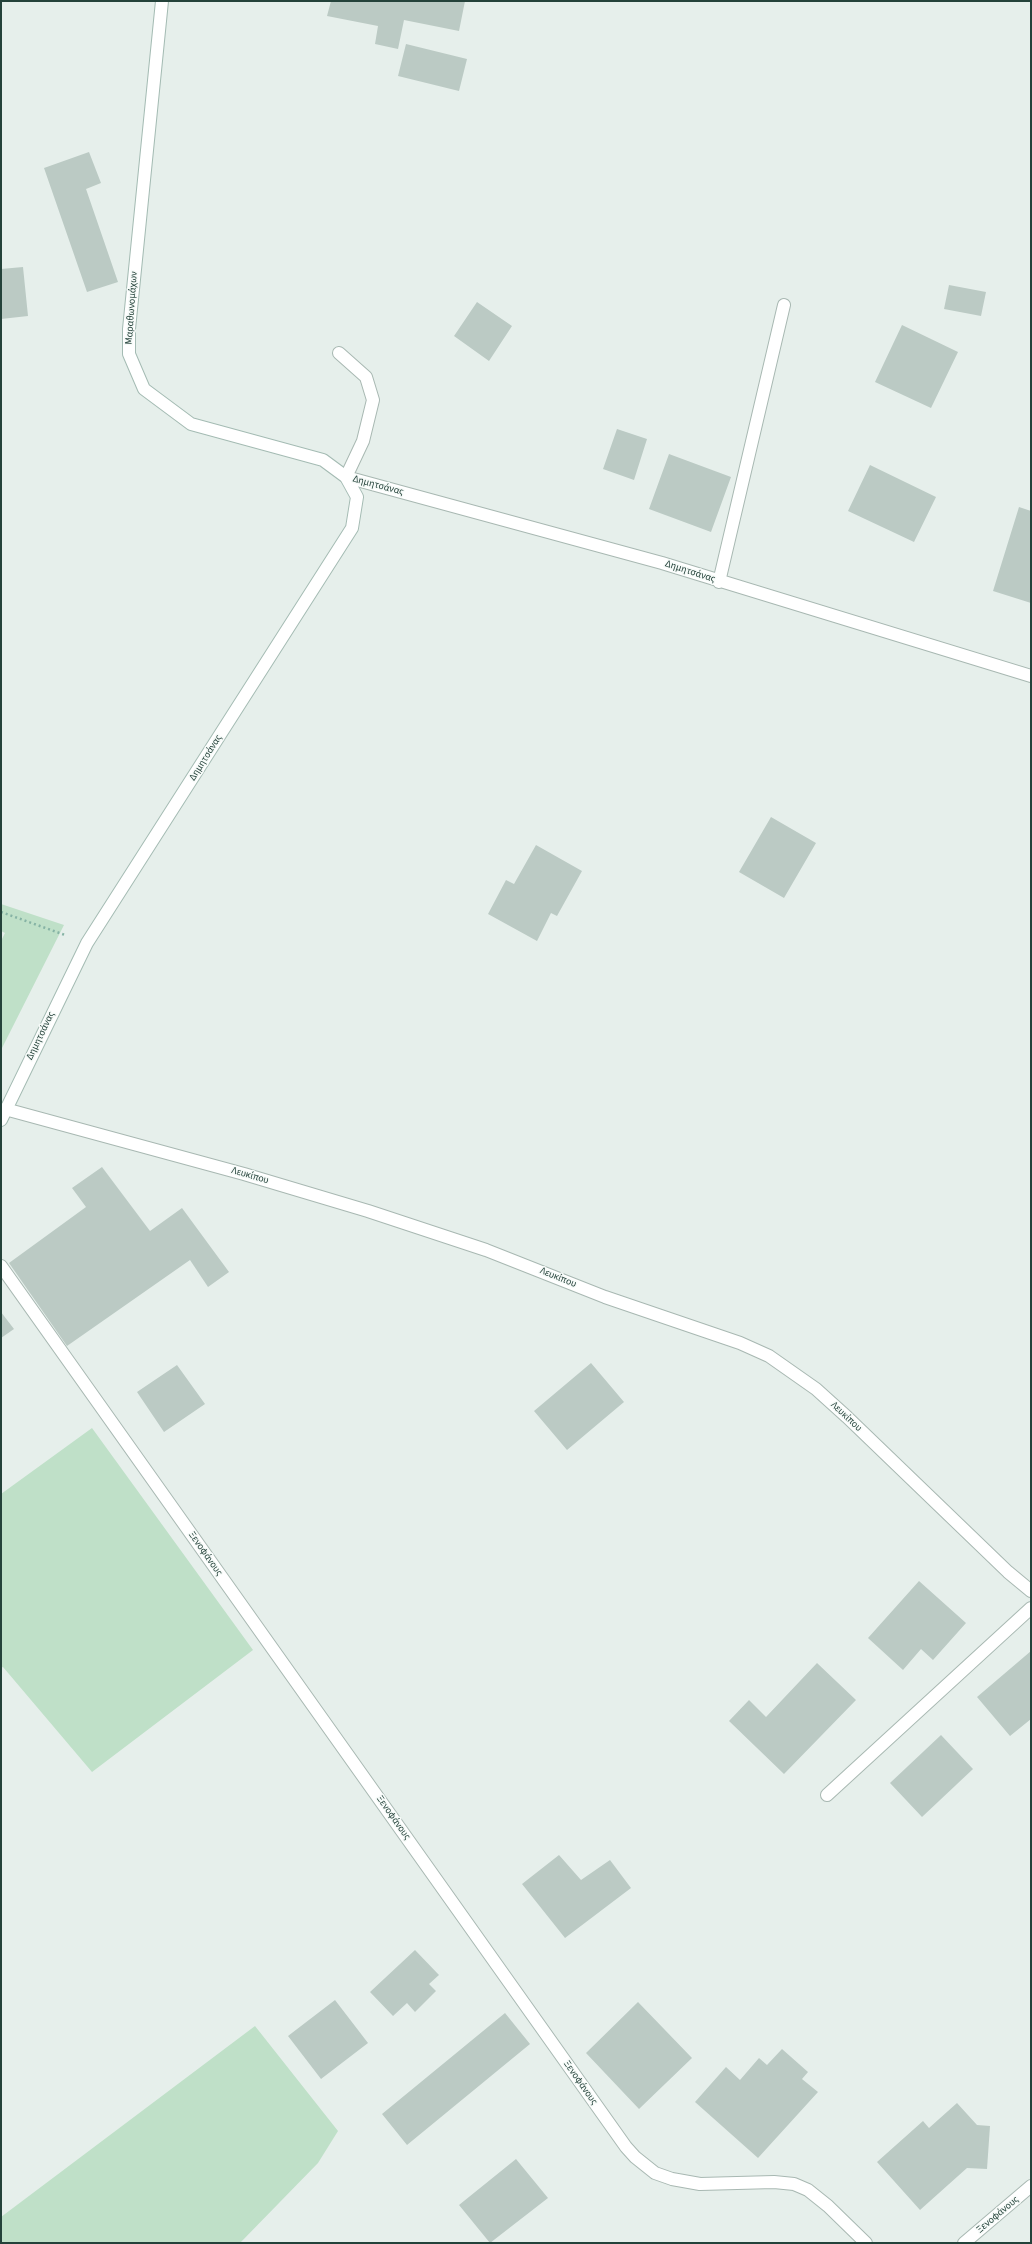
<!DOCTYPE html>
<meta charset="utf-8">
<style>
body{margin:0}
#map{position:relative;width:1032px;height:2244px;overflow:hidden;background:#e6efeb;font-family:"Source Sans 3",sans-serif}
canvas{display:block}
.frame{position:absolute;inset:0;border:2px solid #24423a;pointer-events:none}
</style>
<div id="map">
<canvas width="1032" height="2244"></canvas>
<div class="frame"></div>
</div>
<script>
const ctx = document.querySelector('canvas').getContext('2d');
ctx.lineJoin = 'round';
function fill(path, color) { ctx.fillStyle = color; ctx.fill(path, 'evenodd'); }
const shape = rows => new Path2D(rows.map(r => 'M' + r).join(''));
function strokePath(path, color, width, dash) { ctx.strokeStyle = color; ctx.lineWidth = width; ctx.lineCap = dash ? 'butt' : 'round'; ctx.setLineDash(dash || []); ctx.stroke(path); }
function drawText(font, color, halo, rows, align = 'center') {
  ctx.font = font + ' "Source Sans 3",sans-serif'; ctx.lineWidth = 3; ctx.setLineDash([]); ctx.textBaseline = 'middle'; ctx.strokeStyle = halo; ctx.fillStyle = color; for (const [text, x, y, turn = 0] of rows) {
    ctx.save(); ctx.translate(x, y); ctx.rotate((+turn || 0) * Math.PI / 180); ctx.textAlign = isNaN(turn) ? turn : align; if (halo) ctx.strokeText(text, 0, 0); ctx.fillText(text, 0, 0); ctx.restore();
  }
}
fill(shape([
 [1,904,64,925,1,1050,1,941,5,933,1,931],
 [92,1428,253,1650,92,1772,3,1667,1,1668,1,1494],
 [255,2026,338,2131,318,2163,240,2243,1,2243,1,2217]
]), '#bfe0c8');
fill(shape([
 [331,1,465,1,459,31,404,20,398,49,375,44,378,26,327,16],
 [406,44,467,59,459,91,398,76],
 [89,152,101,183,86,189,118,282,87,292,44,168],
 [23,267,28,316,1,319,1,269],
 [949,285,986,292,981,316,944,309],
 [477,302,512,326,489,361,454,336],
 [902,325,958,352,931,408,875,382],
 [617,429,647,439,634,480,603,469],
 [669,454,731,477,711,532,649,509],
 [870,465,936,497,914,542,848,511],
 [1019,507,1031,511,1031,603,993,591],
 [771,817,816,843,784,898,739,872],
 [536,845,582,871,557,916,551,913,537,941,488,914,506,880,514,884],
 [102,1167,150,1231,182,1208,229,1272,208,1287,190,1260,67,1346,9,1263,86,1207,72,1188],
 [1,1312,14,1329,1,1338],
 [591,1363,624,1402,567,1450,534,1411],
 [177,1365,205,1404,164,1432,137,1392],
 [919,1581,966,1623,933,1660,921,1649,903,1670,868,1638],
 [1031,1651,1031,1719,1010,1736,977,1697],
 [817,1663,856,1700,784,1774,729,1721,749,1700,766,1717],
 [941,1735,973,1769,922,1817,890,1783],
 [559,1855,581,1880,610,1860,631,1888,565,1938,522,1884],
 [415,1950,439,1975,429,1984,436,1991,415,2012,407,2003,393,2016,370,1992],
 [335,2000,368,2043,321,2079,288,2036],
 [638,2002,692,2058,639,2109,586,2053],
 [505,2013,530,2044,407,2145,382,2114],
 [782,2049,808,2072,802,2079,818,2092,758,2158,695,2102,726,2067,740,2080,759,2058,767,2065],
 [957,2103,977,2125,990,2126,987,2169,967,2168,920,2210,877,2162,923,2121,929,2128],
 [516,2159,548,2198,490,2243,459,2205]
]), '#bbcac4');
const lane = shape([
 [827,1795,1031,1608]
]);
const street = shape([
 [339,353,366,377,373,400,363,441,346,477,662,563,1031,676],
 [719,582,784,305],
 [5,1109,244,1174,368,1211,486,1250,605,1297,740,1343,769,1356,816,1389,847,1417,1008,1572,1031,1591],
 [1,1266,626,2147,635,2157,655,2173,672,2179,700,2184,774,2182,794,2184,808,2190,828,2206,866,2243],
 [964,2243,1031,2186]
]);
const secondary = shape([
 [1,1120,87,943,352,528,357,497,346,477,323,460,191,424,144,389,129,354,129,329,162,1]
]);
strokePath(lane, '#a8b8b2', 14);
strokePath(street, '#a8b8b2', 14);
strokePath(secondary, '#a4bbb3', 14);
strokePath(shape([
 [1,912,65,935]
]), '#86b3a5', 2.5, [2, 3]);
strokePath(lane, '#fff', 12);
strokePath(street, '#fff', 12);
strokePath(secondary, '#fff', 12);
drawText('10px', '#24423a', '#f7fbf9', [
 ["Μαραθωνομάχων",132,308,-86],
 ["Δημητσάνας",378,486,15],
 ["Δημητσάνας",690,572,18],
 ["Δημητσάνας",206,758,-58],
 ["Δημητσάνας",41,1036,-64],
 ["Λευκίπου",250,1176,16],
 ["Λευκίπου",558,1278,22],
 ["Λευκίπου",846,1417,43],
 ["Ξενοφάνους",205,1554,55],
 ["Ξενοφάνους",393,1818,55],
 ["Ξενοφάνους",580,2083,55],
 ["Ξενοφάνους",998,2215,-40]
]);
</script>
